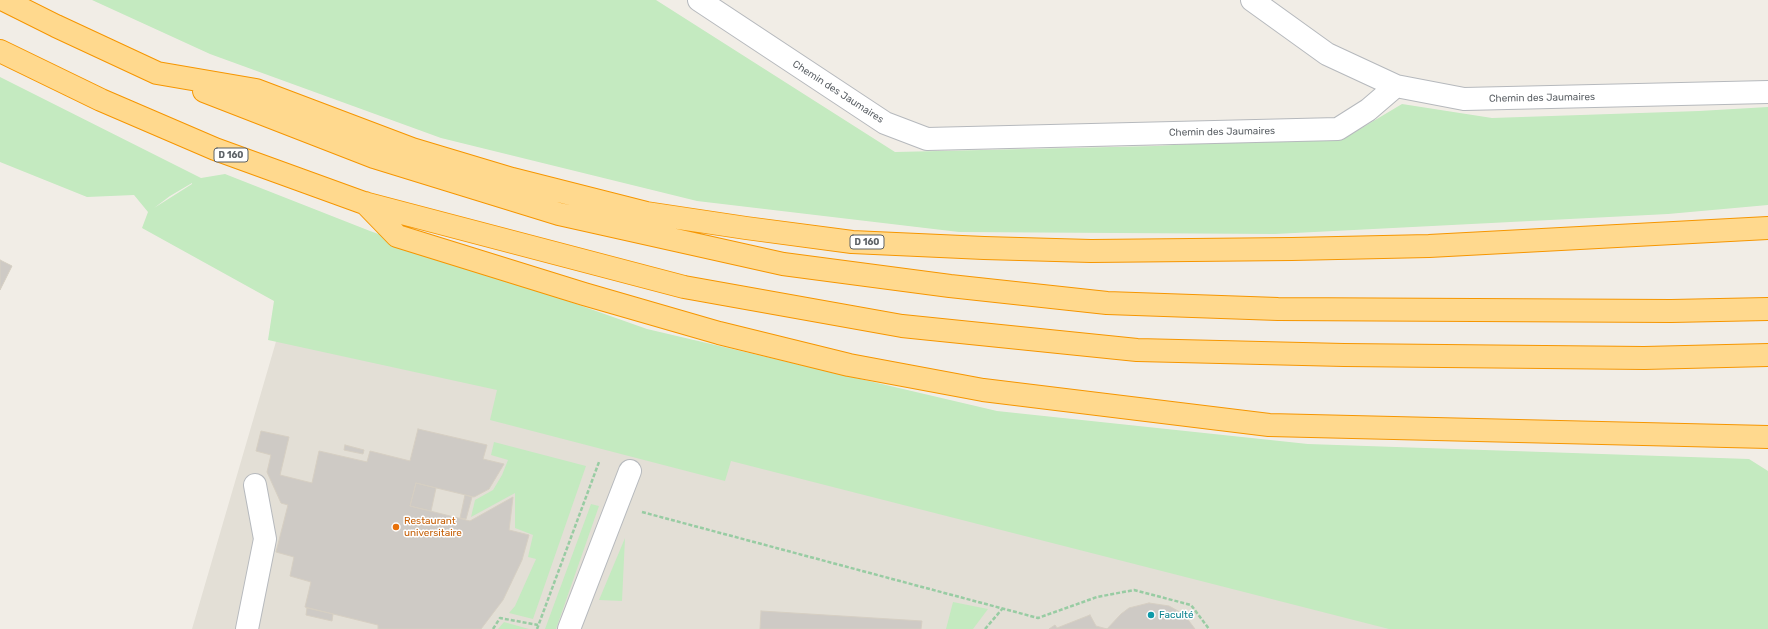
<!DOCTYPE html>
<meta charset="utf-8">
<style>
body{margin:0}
canvas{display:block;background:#f1ede6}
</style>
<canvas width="1768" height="629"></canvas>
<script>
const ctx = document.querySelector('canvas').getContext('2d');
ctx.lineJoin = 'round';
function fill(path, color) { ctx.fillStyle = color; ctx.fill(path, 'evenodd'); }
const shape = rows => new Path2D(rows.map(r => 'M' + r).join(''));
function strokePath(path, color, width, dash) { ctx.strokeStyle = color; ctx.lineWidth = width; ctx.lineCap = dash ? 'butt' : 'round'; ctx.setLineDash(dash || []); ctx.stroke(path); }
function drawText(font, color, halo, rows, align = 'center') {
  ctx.font = font + ' Rubik,sans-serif'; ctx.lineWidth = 3; ctx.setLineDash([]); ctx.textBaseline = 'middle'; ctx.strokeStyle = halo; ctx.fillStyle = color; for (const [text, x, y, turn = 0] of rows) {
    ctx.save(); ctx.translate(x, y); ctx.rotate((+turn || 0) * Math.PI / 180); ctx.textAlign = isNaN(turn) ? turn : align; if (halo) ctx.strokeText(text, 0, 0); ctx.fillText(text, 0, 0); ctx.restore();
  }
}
fill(shape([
 [294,280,1768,584,1768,629,192,629]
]), '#e3dfd6');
fill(shape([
 [92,0,656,0,895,152,1156,146,1350,135,1402,104,1492,118,1699,111,1768,107,1768,205,1668,214,1275,234,959,232,697,201,441,138,210,54],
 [0,77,201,178,225,174,370,231,647,329,997,411,1308,444,1749,459,1768,471,1768,629,1389,629,731,461,725,481,490,420,497,390,268,340,274,301,142,228,148,212,134,195,87,197,0,162],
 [192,183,192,184,154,208,170,196],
 [494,442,586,466,533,619,509,613,515,606,536,559,528,557,533,535,515,528,515,493,471,517,475,500,493,490,502,475,508,460,491,455],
 [591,504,599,506,556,629,545,629],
 [625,538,622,601,599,600],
 [953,602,988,609,973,629,946,629],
 [504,622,529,629,498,629]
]), '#c4eac0');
const building = shape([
 [0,260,12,266,0,290,0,260],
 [418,429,487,445,483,459,504,464,489,489,474,497,416,483,410,506,470,521,513,497,509,530,529,535,522,560,503,600,481,629,378,629,378,625,305,607,311,582,290,576,294,557,276,552,288,505,281,503,267,472,271,455,256,451,261,431,289,437,280,475,312,483,319,451,367,462,370,451,410,461,418,429],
 [345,445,364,450,363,454,344,450,345,445],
 [416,483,436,488,431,511,410,506,416,483],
 [465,495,472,497,466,519,460,518,465,495],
 [1149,603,1169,606,1178,611,1186,617,1195,629,1107,629,1121,614,1129,608,1149,603],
 [307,608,333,614,332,621,306,615,307,608],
 [761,611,922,621,921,629,760,629,761,611],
 [1090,615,1096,626,1107,629,1049,629,1055,625,1057,628,1090,615]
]);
fill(building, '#cecac5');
strokePath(building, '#d6cfc3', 1);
const minor = shape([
 [699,0,885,123,927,139,1338,129,1368,110,1396,86,1464,99,1768,92],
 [1252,0,1327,54,1396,86],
 [247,629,265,539,255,485],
 [569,629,630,471]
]);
const highway = shape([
 [4,0,56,26,157,73,256,90,412,149,512,179,646,213,746,228,852,242,984,248,1091,251,1292,249,1429,246,1768,228],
 [0,51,101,100,215,149,364,203,684,287,902,326,1137,350,1344,355,1644,358,1768,355],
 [204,91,374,157,559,214,783,264,950,286,1107,303,1278,309,1671,311,1768,309],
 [365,203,397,236,584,294,719,333,849,365,983,390,1269,425,1768,437]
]);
strokePath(minor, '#b6b9bd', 24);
strokePath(highway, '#f69600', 24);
strokePath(shape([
 [642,512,1038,618,1097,597,1134,590,1191,605,1209,629],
 [493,629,500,618,538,625],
 [537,629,599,462],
 [985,629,1003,608]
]), '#98cca3', 2.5, [4, 2]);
strokePath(minor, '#fff', 22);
strokePath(highway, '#ffd98e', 22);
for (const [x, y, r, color] of [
 [396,527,4,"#e8710a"],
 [1151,615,4,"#0f9aa8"]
]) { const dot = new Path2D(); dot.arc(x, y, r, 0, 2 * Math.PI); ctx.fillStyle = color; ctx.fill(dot); strokePath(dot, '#fff', 1.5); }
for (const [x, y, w] of [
 [231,155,34],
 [867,242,34]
]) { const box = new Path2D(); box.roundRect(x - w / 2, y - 7, w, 14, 3); ctx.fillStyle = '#fff'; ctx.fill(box); strokePath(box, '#5d6267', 1); }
drawText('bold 9px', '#5d6267', null, [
 ["D 160",231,155],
 ["D 160",867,242]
]);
drawText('10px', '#5d6267', '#fff', [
 ["Chemin des Jaumaires",838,92,33],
 ["Chemin des Jaumaires",1542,98,-1],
 ["Chemin des Jaumaires",1222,132,-1]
]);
drawText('10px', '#c56008', '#fff', [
 ["Restaurant",404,521],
 ["universitaire",404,533]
], 'left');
drawText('10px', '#0d838f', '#fff', [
 ["Faculté",1159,615]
], 'left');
</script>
